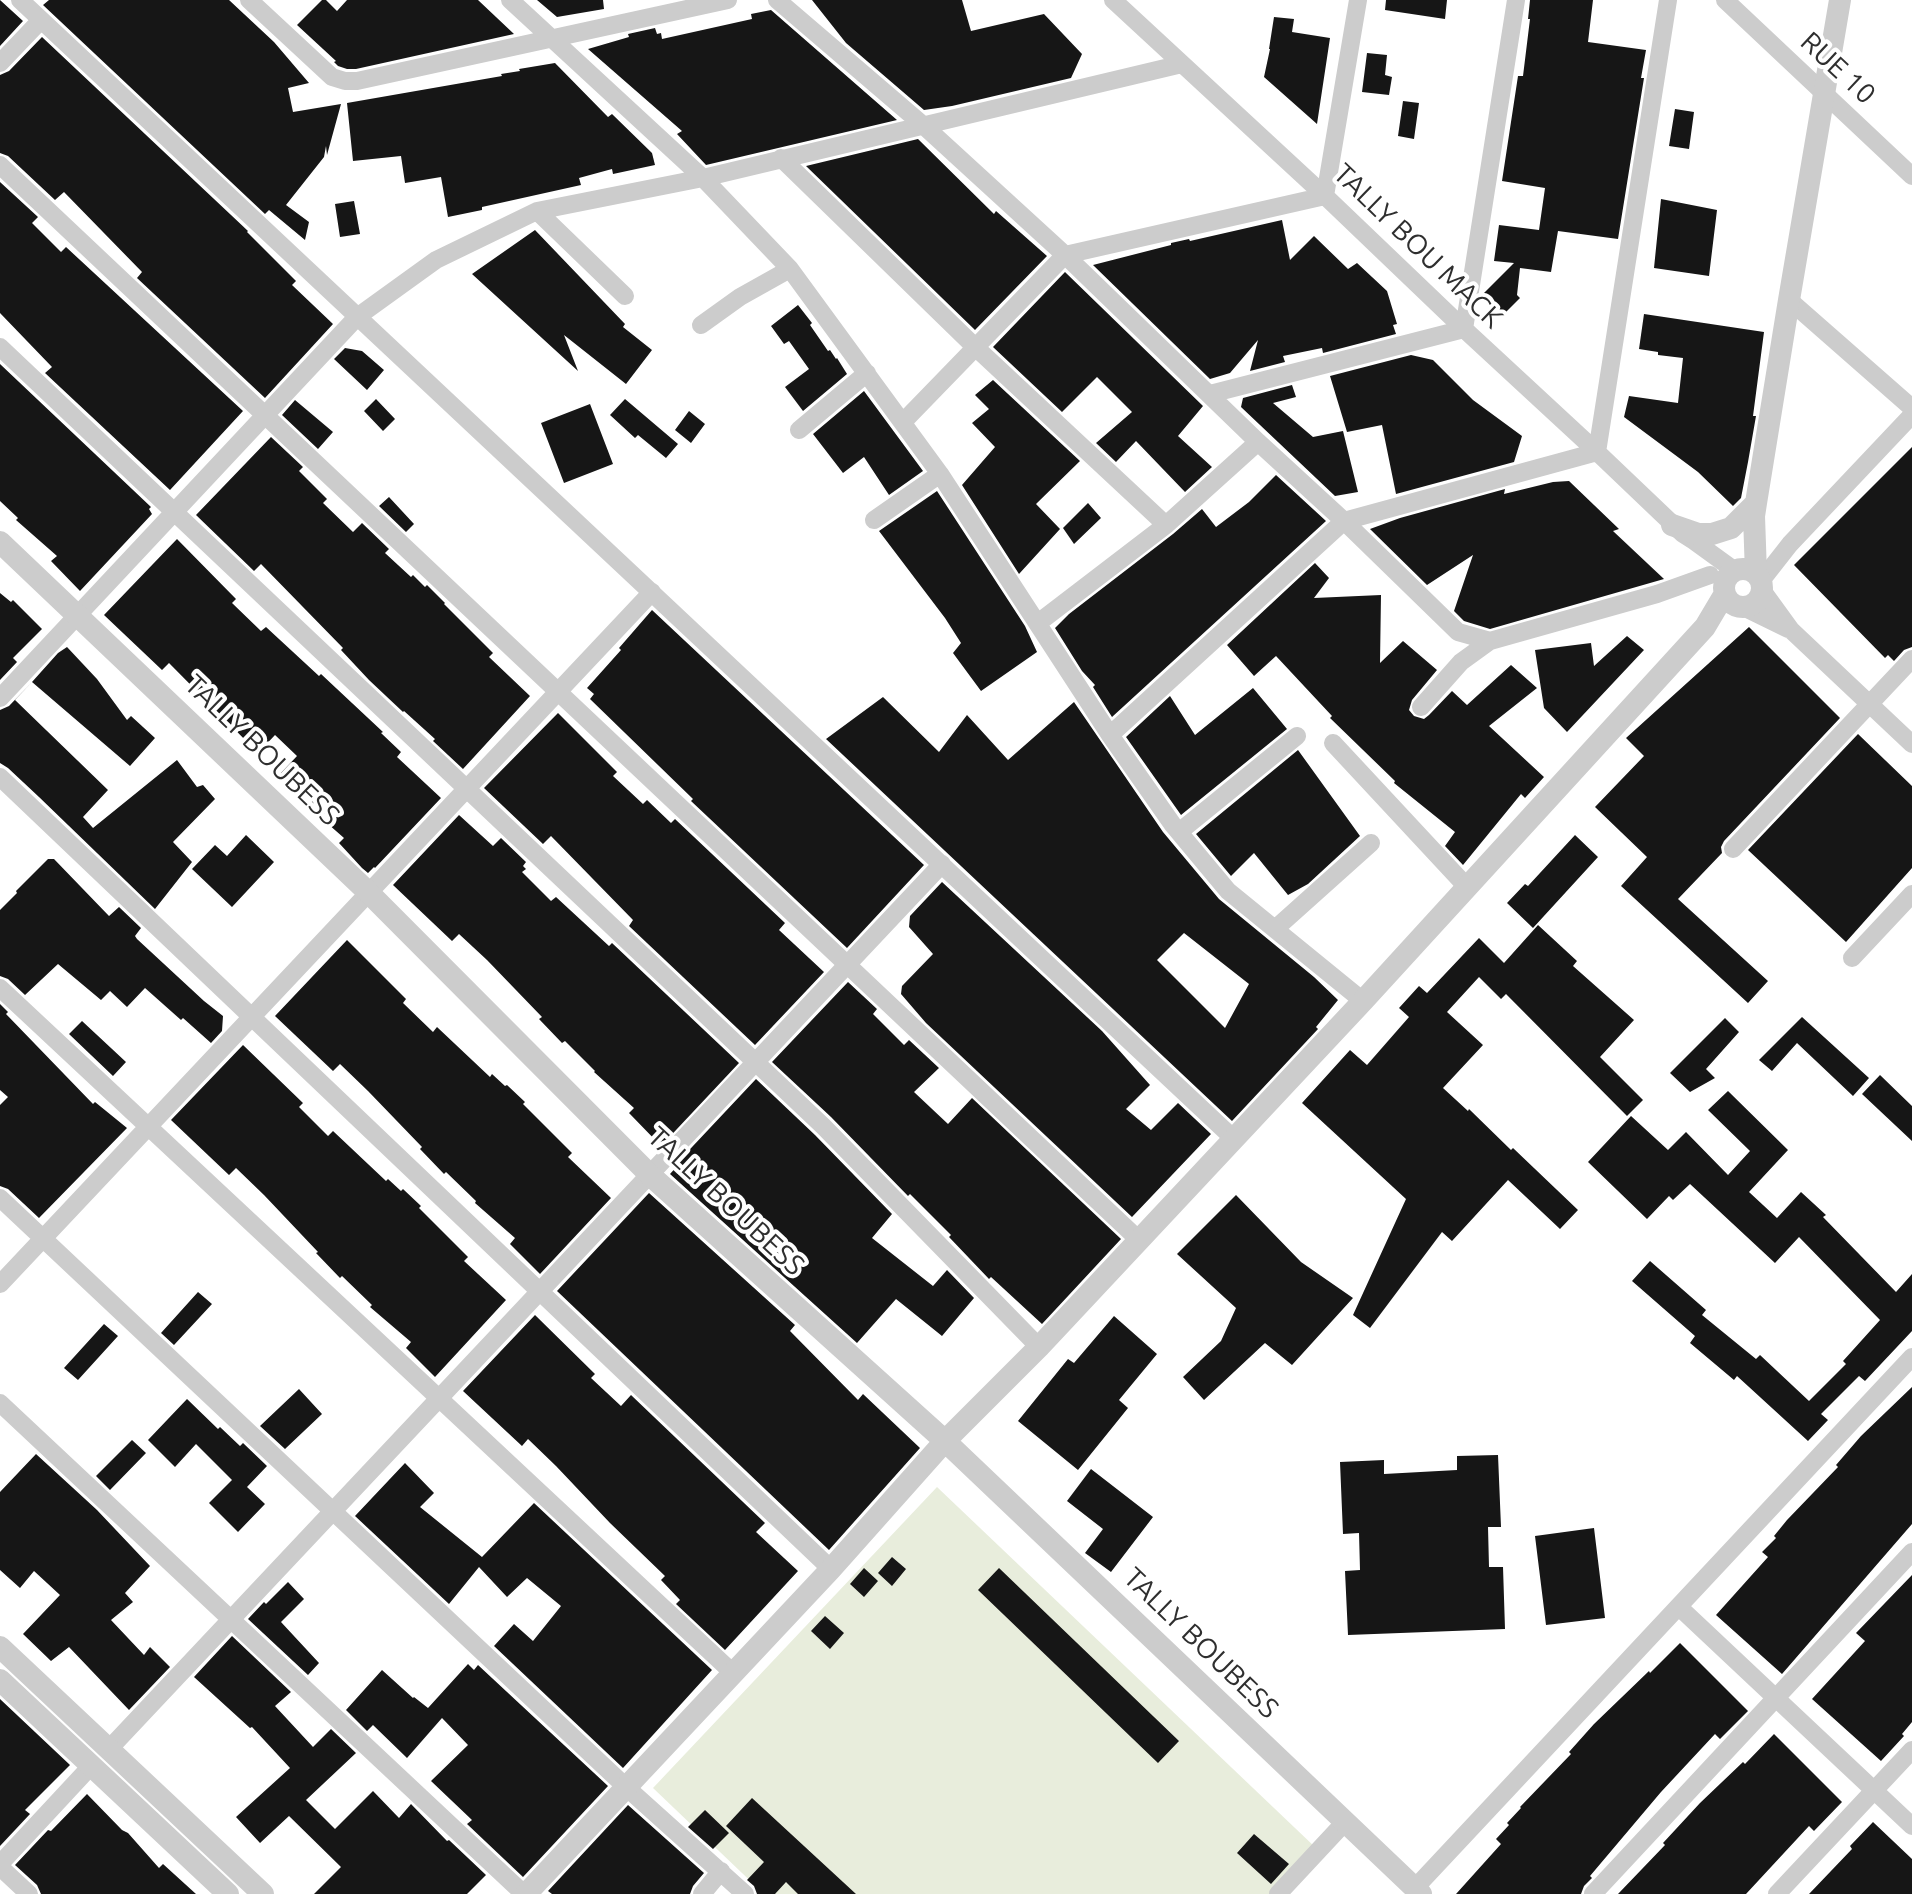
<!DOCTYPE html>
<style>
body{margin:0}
canvas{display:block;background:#fff}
</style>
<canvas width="1912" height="1894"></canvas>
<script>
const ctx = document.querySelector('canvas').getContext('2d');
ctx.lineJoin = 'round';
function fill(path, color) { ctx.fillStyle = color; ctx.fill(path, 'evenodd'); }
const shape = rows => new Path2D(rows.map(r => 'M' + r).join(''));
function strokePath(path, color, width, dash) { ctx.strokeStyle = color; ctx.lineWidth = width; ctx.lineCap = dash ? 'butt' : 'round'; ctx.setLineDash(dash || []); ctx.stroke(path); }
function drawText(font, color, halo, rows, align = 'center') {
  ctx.font = font + ' Ubuntu,sans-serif'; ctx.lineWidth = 8; ctx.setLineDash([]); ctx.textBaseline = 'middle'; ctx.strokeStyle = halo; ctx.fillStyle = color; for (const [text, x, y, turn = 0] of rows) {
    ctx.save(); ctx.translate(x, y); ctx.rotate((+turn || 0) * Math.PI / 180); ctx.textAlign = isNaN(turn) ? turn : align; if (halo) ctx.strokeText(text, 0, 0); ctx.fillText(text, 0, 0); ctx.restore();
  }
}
fill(shape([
 [937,1487,1316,1848,1273,1894,764,1894,653,1788]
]), '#e8eddc');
fill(shape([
 [0,0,23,21,0,46],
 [49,0,229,0,274,42,309,83,288,88,293,112,341,104,327,155,326,146,324,157,286,205,309,222,305,240,269,210,265,214,43,5],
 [322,0,326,0,337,11,347,0,478,0,514,34,356,69,347,69,338,66,334,62,336,61,297,25],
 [537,0,603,0,604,9,557,17],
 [812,0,962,0,971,31,1044,14,1082,54,1071,78,952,106,924,110,846,43],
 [1386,0,1447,0,1445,19,1385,10],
 [1530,0,1593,0,1588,42,1646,50,1641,78,1644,78,1618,239,1558,231,1551,272,1520,268,1517,295,1520,298,1502,316,1496,310,1494,311,1481,297,1482,295,1514,263,1494,261,1499,225,1539,230,1545,188,1502,181,1518,76,1523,76,1530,19,1528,19],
 [771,10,897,120,706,165,677,134,682,131,588,49,629,37,628,34,655,28,657,34,661,33,662,39,752,19,751,14],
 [1274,17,1294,19,1292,32,1330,38,1317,124,1264,77,1270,49,1269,49],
 [42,37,248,231,247,232,296,281,292,285,333,324,265,398,137,278,142,272,64,192,55,200,8,156,0,153,0,75,9,71],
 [1367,53,1387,55,1385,75,1392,77,1389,95,1362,92],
 [555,63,608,117,612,114,652,153,655,165,613,174,612,169,579,178,581,185,482,207,482,210,448,217,441,177,405,183,401,156,353,161,347,103,502,76,501,74,520,71,519,69],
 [1403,101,1419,103,1414,139,1398,136],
 [1675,109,1694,112,1689,149,1669,146],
 [918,139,994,214,996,211,1047,256,975,330,806,166],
 [0,182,38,217,32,223,61,252,66,247,243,411,170,490,45,373,52,367,0,313],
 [1661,199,1717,210,1709,276,1654,268],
 [354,201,360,234,340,237,335,204],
 [1282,220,1290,260,1314,236,1348,269,1357,263,1387,291,1397,324,1393,325,1396,334,1323,353,1322,348,1283,356,1285,362,1250,371,1258,340,1230,373,1210,379,1093,265,1171,245,1171,243,1189,239,1190,241],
 [535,230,625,324,623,327,652,350,626,384,564,335,578,371,472,274],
 [1065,272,1203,406,1178,436,1212,467,1185,492,1136,441,1116,462,1096,443,1132,412,1097,377,1062,412,993,347],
 [798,305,812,323,810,325,828,351,830,350,836,359,837,358,847,374,803,411,785,387,809,369,789,341,784,344,771,326],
 [1644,314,1764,332,1753,416,1756,416,1748,462,1741,498,1733,506,1698,472,1624,417,1629,396,1678,403,1683,358,1658,355,1658,352,1639,349],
 [345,348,362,351,384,370,367,390,334,359],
 [1411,355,1433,360,1473,400,1522,436,1514,462,1396,494,1382,425,1347,432,1330,376],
 [0,364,151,507,149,509,152,514,80,591,51,561,57,556,16,520,18,518,0,501],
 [993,380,1080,461,1036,504,1060,529,1019,574,962,485,995,447,972,423,989,409,975,395],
 [1292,385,1296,397,1273,403,1313,437,1343,431,1358,492,1335,496,1241,407,1243,398],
 [864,391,923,471,889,495,864,457,843,473,813,434],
 [376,399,395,419,383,431,364,411],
 [625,399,678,444,666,458,638,435,635,438,610,415],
 [295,400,333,432,318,449,282,415],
 [590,404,613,464,564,483,541,423],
 [689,411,705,424,691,443,675,430],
 [271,437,303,467,299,471,327,499,323,503,353,532,362,523,389,549,385,553,411,577,413,575,425,587,427,585,445,603,444,604,493,653,489,657,530,696,463,769,433,741,435,739,404,711,403,712,369,680,341,650,343,648,261,564,254,571,196,515],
 [1912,447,1912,647,1904,650,1894,661,1888,655,1885,658,1794,565],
 [1276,475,1326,521,1112,717,1093,687,1095,685,1082,671,1055,628,1069,614,1173,534,1202,509,1216,527,1249,502],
 [1569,481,1619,529,1613,531,1664,579,1490,629,1464,621,1454,611,1473,555,1427,585,1370,529,1400,518,1505,489,1504,494,1553,482],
 [937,491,1025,626,1037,652,981,691,953,653,961,643,945,618,879,531],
 [389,497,414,524,406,532,379,506],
 [1088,503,1101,518,1074,544,1063,528],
 [177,539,236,599,232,603,261,631,266,627,319,676,321,674,383,732,381,733,401,752,397,757,441,798,375,868,374,867,368,873,362,868,339,843,344,838,303,802,305,800,279,775,297,756,275,735,258,753,169,663,162,670,104,615],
 [1315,563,1329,578,1314,598,1381,595,1380,663,1403,641,1437,670,1412,700,1409,710,1414,716,1424,719,1429,715,1452,691,1467,705,1511,665,1537,688,1489,726,1544,777,1525,798,1521,794,1463,865,1445,846,1455,832,1394,783,1395,781,1330,718,1332,716,1276,656,1254,676,1227,645],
 [0,593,11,602,13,600,42,629,13,658,17,662,0,680],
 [652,610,924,865,847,948,691,801,693,799,590,699,594,694,587,688,621,650,619,648],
 [1749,627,1840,718,1724,841,1721,847,1722,853,1678,899,1768,981,1748,1003,1621,886,1647,857,1595,807,1644,756,1626,738],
 [1627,636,1644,650,1567,732,1544,708,1535,650,1591,643,1594,666],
 [67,647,97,679,127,720,131,716,155,738,130,766,32,682,58,653],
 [32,682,15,700,108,790,83,817,93,828,177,760,197,787,203,785,215,799,173,842,192,862,155,909,39,797,8,768,0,763,0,710,9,706],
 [1253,688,1287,729,1181,815,1126,737,1170,696,1195,735],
 [883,697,939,752,967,715,1008,760,1074,702,1163,832,1219,899,1314,977,1338,1000,1316,1027,1318,1029,1232,1121,826,739],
 [1184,933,1249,984,1225,1028,1157,960],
 [558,713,617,772,613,776,643,804,647,800,671,823,675,819,785,923,779,930,824,972,755,1045,629,926,633,920,551,836,543,844,484,788],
 [1858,734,1912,786,1912,868,1846,942,1748,850],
 [1298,750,1360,836,1308,884,1288,895,1254,853,1231,876,1196,834],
 [459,815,493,846,501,838,526,862,523,866,526,869,522,872,551,901,556,897,609,946,612,943,739,1063,661,1146,629,1113,634,1108,594,1072,595,1071,565,1041,562,1043,539,1019,542,1017,487,960,459,934,452,941,393,885],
 [246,835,274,862,232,907,192,869,215,845,227,856],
 [1575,835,1598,857,1533,928,1507,903,1525,884,1528,886],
 [48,859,54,859,109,916,119,907,141,928,135,936,137,939,204,1001,223,1016,222,1031,211,1043,183,1018,181,1020,145,988,127,1007,110,991,101,1000,58,964,25,995,8,979,0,976,0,910,17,893,16,891],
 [942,882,1102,1031,1150,1085,1126,1109,1151,1130,1178,1103,1211,1134,1132,1217,926,1023,901,994,902,986,933,954,909,927,910,916],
 [1538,925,1577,961,1573,966,1634,1020,1600,1057,1643,1100,1627,1116,1506,994,1501,999,1479,977,1447,1012,1483,1045,1443,1088,1468,1111,1469,1109,1511,1150,1513,1148,1578,1210,1560,1229,1508,1180,1452,1241,1442,1232,1370,1328,1353,1315,1406,1199,1302,1103,1350,1050,1367,1065,1409,1017,1399,1008,1419,986,1427,993,1479,938,1504,963],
 [347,940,406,999,403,1003,433,1032,437,1027,490,1077,492,1074,505,1086,507,1085,525,1102,523,1104,572,1153,568,1157,611,1198,540,1274,510,1244,515,1238,475,1203,476,1201,446,1172,444,1174,420,1149,422,1147,368,1091,340,1064,333,1071,275,1016],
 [848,982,877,1009,873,1014,904,1045,909,1040,939,1068,914,1092,948,1124,972,1098,1121,1239,1042,1324,991,1277,989,1279,949,1237,951,1235,910,1194,908,1196,831,1117,772,1062],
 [0,1004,8,1012,6,1014,93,1104,95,1102,127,1128,39,1218,8,1189,0,1186,0,1105,8,1097,0,1090],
 [1802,1017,1869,1078,1853,1096,1797,1043,1772,1071,1759,1060],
 [1725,1018,1739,1032,1706,1069,1715,1078,1690,1092,1670,1073],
 [82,1021,126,1062,113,1076,69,1034],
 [243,1045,303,1103,299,1107,328,1136,333,1131,386,1181,388,1179,401,1191,403,1189,421,1206,419,1208,468,1257,464,1261,506,1300,435,1377,406,1348,411,1342,370,1307,372,1305,342,1276,340,1278,316,1253,318,1252,264,1195,236,1168,229,1175,171,1120],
 [1880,1075,1912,1106,1912,1141,1862,1094],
 [756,1079,815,1135,892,1214,872,1238,933,1286,947,1270,974,1298,942,1336,896,1299,857,1343,670,1174,679,1164,677,1163],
 [1728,1091,1788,1150,1749,1192,1777,1218,1801,1192,1826,1215,1823,1217,1896,1292,1912,1274,1912,1331,1865,1381,1859,1376,1821,1414,1828,1420,1808,1441,1737,1376,1734,1380,1690,1343,1695,1336,1632,1281,1650,1261,1706,1310,1702,1315,1756,1359,1760,1355,1809,1401,1846,1364,1843,1361,1880,1320,1799,1237,1775,1263,1690,1184,1673,1200,1669,1196,1647,1219,1588,1162,1631,1116,1668,1150,1686,1132,1728,1175,1750,1151,1708,1110],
 [649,1193,795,1325,790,1331,858,1400,863,1394,920,1448,829,1550,557,1291],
 [1236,1195,1301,1262,1353,1298,1292,1365,1265,1343,1204,1400,1183,1377,1221,1341,1236,1308,1177,1254],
 [198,1292,212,1304,174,1345,161,1333],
 [535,1315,595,1374,591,1378,621,1406,631,1395,765,1523,756,1532,798,1571,725,1650,676,1604,680,1600,661,1580,665,1576,610,1523,556,1466,528,1439,522,1446,463,1391],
 [1114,1316,1157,1354,1119,1400,1128,1408,1078,1470,1018,1421,1068,1359,1074,1363],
 [104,1324,118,1336,78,1380,64,1368],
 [1912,1387,1912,1524,1782,1674,1716,1615,1768,1557,1762,1552,1776,1538,1774,1536,1787,1520,1838,1467,1836,1465,1861,1436],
 [299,1389,322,1414,285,1449,260,1426],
 [187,1399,218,1429,220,1427,240,1446,243,1443,267,1466,247,1487,265,1504,238,1532,209,1503,232,1480,196,1444,175,1467,148,1440],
 [132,1440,146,1453,110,1490,96,1476],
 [36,1454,97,1510,150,1566,125,1593,133,1602,111,1620,144,1655,150,1647,170,1667,129,1710,69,1647,51,1661,23,1634,60,1595,34,1571,20,1588,0,1570,0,1492],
 [1498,1455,1501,1527,1488,1527,1489,1567,1503,1567,1505,1629,1348,1635,1345,1571,1360,1570,1359,1533,1343,1534,1340,1462,1384,1460,1384,1474,1457,1470,1457,1456],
 [405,1463,434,1493,420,1507,482,1557,534,1503,712,1670,623,1768,494,1646,514,1624,533,1641,561,1606,527,1578,507,1597,479,1567,449,1604,355,1516],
 [1091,1469,1153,1517,1111,1572,1085,1553,1103,1529,1067,1501],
 [1594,1528,1605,1618,1546,1625,1535,1536],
 [892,1557,906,1569,892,1586,878,1573],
 [864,1568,878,1581,864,1597,850,1584],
 [999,1568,1179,1741,1158,1763,978,1590],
 [1912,1575,1912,1722,1902,1734,1904,1736,1881,1761,1812,1699,1865,1641,1856,1633],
 [288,1582,304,1599,281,1622,319,1663,308,1675,248,1619,264,1602,266,1604],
 [825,1616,844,1633,830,1649,811,1631],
 [232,1636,291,1692,275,1706,313,1747,331,1729,356,1753,306,1800,335,1829,373,1791,399,1818,411,1804,447,1841,449,1840,486,1875,467,1894,314,1894,341,1867,289,1816,260,1843,236,1817,290,1768,252,1727,250,1728,194,1677],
 [1680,1643,1748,1711,1720,1739,1715,1734,1661,1792,1590,1876,1592,1878,1584,1886,1581,1894,1456,1894,1501,1844,1496,1839,1509,1825,1507,1823,1521,1808,1520,1807,1571,1754,1569,1752,1594,1724,1649,1671,1650,1673],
 [468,1664,474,1670,478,1665,608,1786,523,1877,467,1824,472,1820,431,1781,468,1745,442,1718,407,1758,373,1725,367,1731,346,1710,382,1670,413,1698,414,1697,428,1708],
 [0,1699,70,1765,25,1810,30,1814,0,1846],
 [1774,1734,1842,1802,1814,1831,1809,1826,1746,1894,1618,1894,1665,1845,1663,1843,1700,1803,1743,1762,1745,1764],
 [87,1794,122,1830,128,1833,159,1868,163,1864,196,1894,41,1894,37,1885,15,1865,48,1830,51,1831],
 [752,1798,856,1894,798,1894,786,1882,775,1894,757,1894,754,1886,747,1880,764,1862,726,1826],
 [628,1805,704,1873,693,1886,690,1894,552,1894,548,1891],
 [705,1810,729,1833,713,1849,688,1827],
 [1873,1822,1912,1859,1912,1894,1809,1894,1852,1849,1850,1846],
 [1254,1834,1289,1864,1271,1884,1237,1853]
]), '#161616');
strokePath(shape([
 [20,0,1234,1139],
 [249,0,332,77,345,81,357,81,728,0],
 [510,0,703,178,790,269,940,474,1110,735,1173,825,1228,891,1363,1001],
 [777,0,923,125,1065,255,1258,442,1344,521,1458,632,1490,641,1657,594,1710,575],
 [1113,0,1325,196,1464,329,1597,452,1683,534,1694,541,1734,570],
 [1725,0,1912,176],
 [0,63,41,20],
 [781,158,972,344,1166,525],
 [0,165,1139,1240],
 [537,211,625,296],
 [1789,300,1912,408],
 [701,325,740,297,790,269],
 [0,347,823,1126,1039,1347],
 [1210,394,1464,329,1516,0],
 [903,422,1065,255,1325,196,1358,0],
 [799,430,867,373],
 [874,520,940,474],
 [1761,581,1790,544,1912,415],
 [1762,590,1791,630,1912,744],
 [1745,608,1788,629],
 [1038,623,1166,525,1258,442],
 [0,698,357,317,436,260,537,211,703,178,1182,64],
 [1421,707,1461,662,1490,641],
 [1110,735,1344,521,1597,452,1668,0],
 [1333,743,1467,887],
 [0,777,831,1569],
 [1179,832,1297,736],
 [1733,849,1912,659],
 [1275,929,1371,843],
 [1852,958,1912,894],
 [0,988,733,1673],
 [0,1198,626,1787,745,1894],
 [0,1284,652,592],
 [0,1403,524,1894],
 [1679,1607,1912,1826],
 [109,1749,942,864],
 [0,1864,91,1766],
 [0,1867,29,1894],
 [1415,1888,1912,1357],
 [702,1894,721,1871],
 [1278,1894,1345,1822],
 [1593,1894,1912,1552],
 [1777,1894,1912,1750]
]), '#ccc', 18);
strokePath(shape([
 [1672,525,1698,534,1712,534,1731,528,1756,503],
 [0,542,369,893,650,1175,945,1441,1421,1894],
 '1724 588a19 19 0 1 1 38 0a19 19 0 1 1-38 0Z',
 [1756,574,1754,516,1756,503,1789,300,1840,0],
 [0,1647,263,1894],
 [0,1680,228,1894],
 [526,1894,831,1569,945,1441,1039,1347,1363,1001,1705,627,1724,595]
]), '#ccc', 22);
drawText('28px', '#2f2f2f', '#fff', [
 ["RUE 10",1838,68,43],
 ["TALLY BOU MACK",1418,246,44],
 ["TALLY BOUBESS",262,750,44],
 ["TALLY BOUBESS",726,1201,43],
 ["TALLY BOUBESS",1201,1643,44]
]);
</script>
